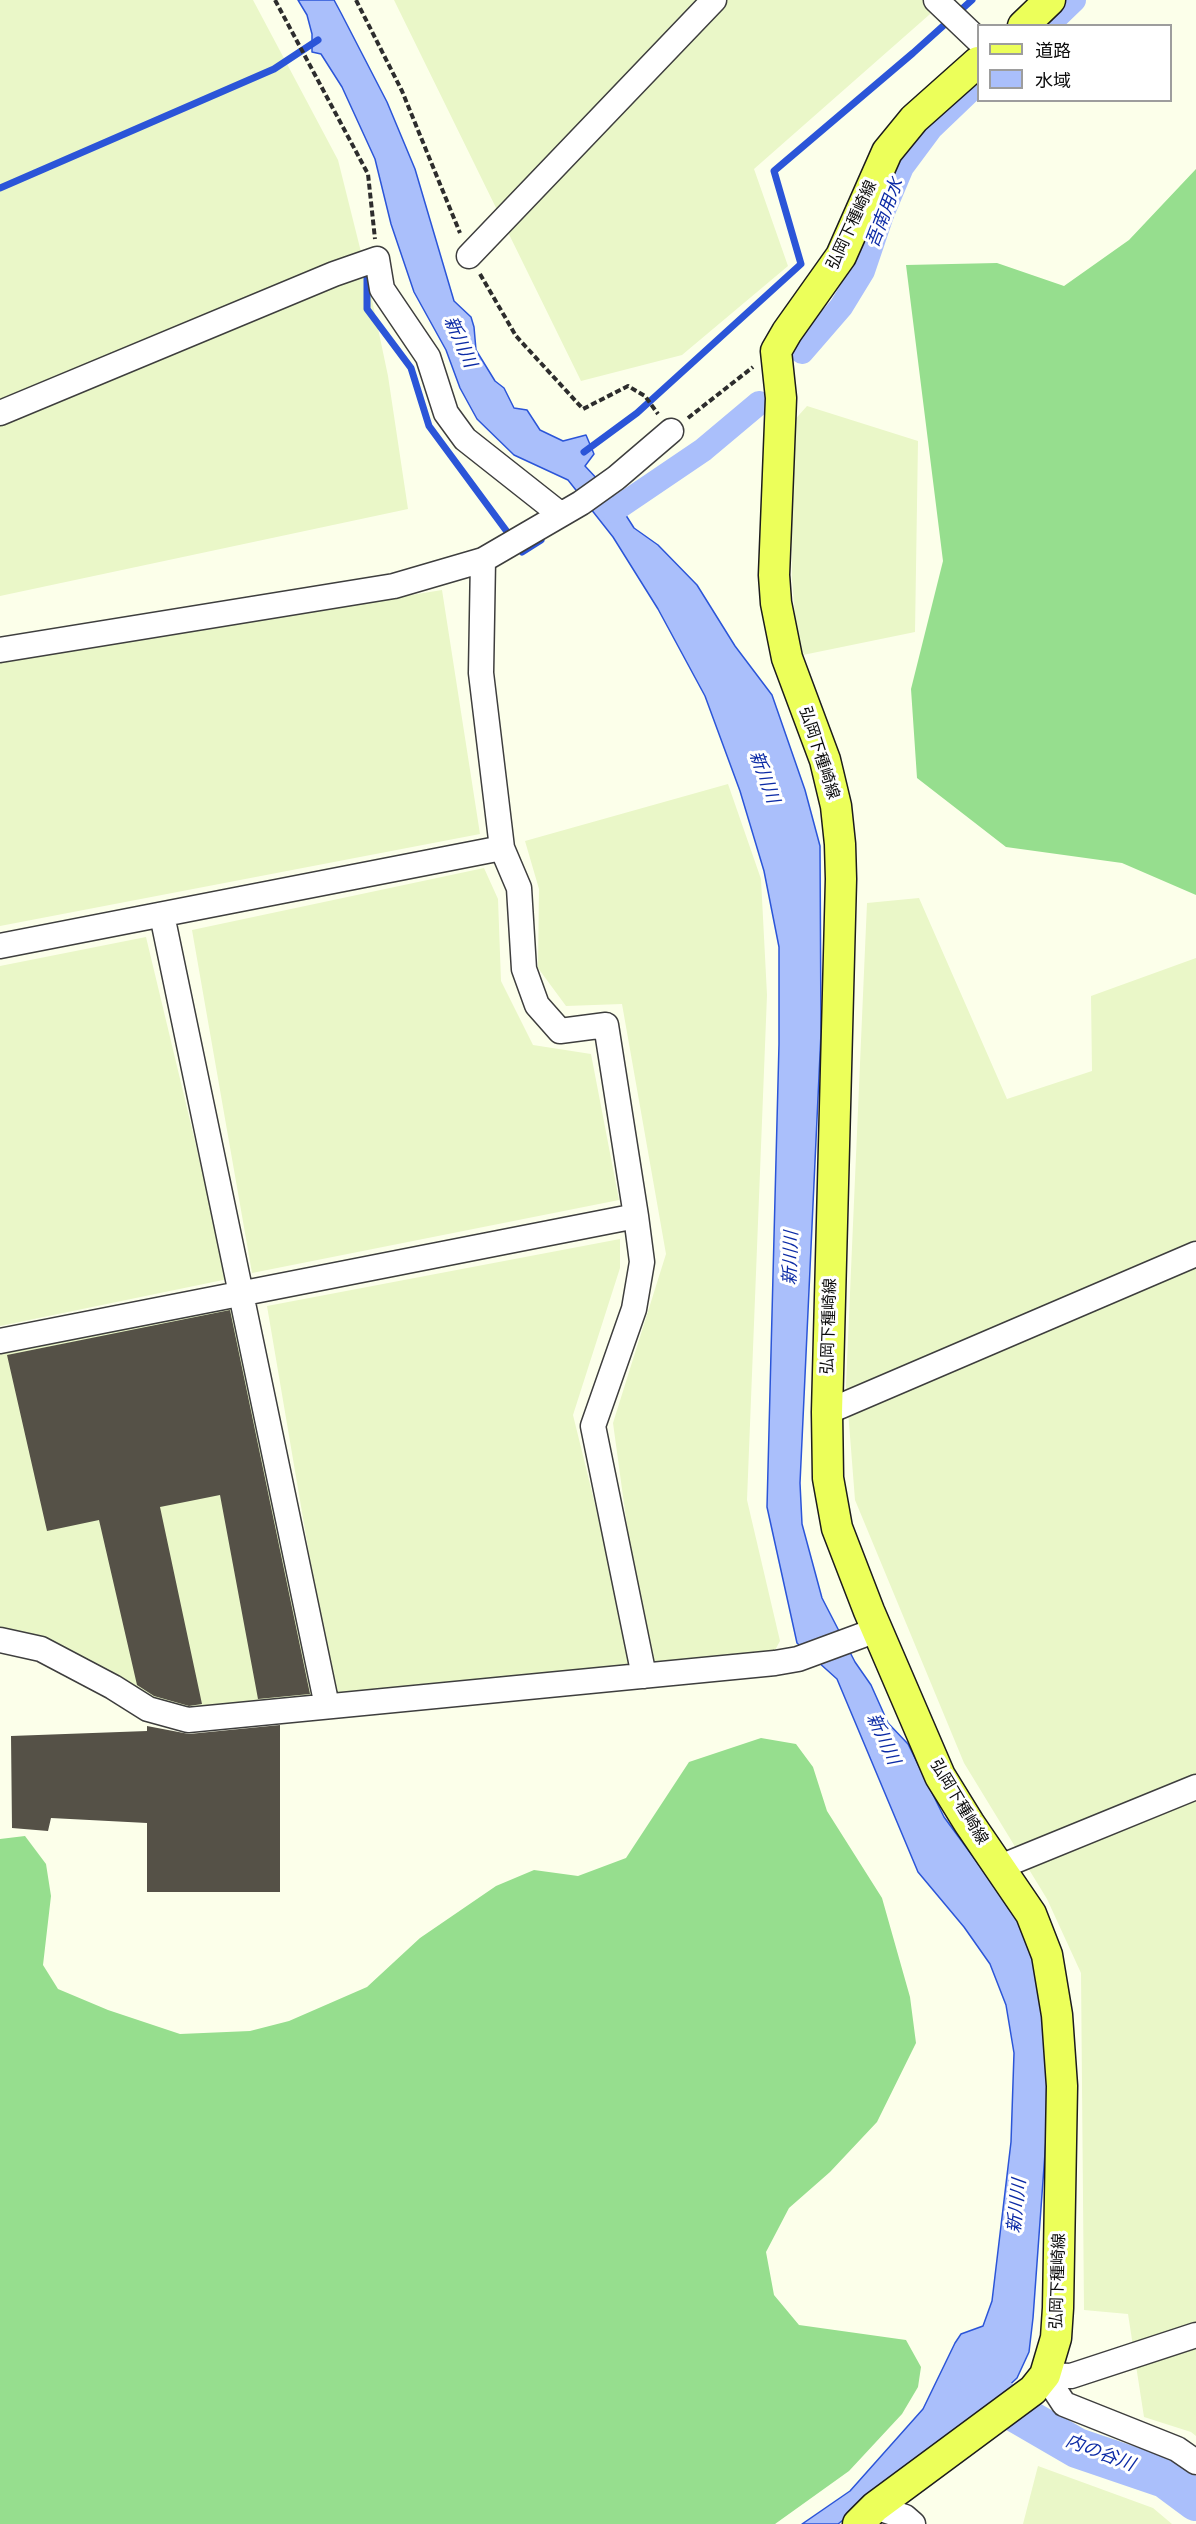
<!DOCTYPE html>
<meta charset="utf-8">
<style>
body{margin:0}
#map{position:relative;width:1196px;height:2524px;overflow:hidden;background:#fcffea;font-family:Literata,"Noto Sans JP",serif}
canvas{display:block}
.legend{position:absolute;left:977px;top:24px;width:195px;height:78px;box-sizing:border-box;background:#fff;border:2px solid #9d9d9d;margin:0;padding:8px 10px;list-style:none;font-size:18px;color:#0b0b0b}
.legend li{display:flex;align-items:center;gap:12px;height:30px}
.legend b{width:30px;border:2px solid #9d9d9d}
</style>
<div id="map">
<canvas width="1196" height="2524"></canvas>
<ul class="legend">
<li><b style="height:8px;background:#ecff5a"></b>道路</li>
<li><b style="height:16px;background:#aabffb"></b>水域</li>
</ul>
</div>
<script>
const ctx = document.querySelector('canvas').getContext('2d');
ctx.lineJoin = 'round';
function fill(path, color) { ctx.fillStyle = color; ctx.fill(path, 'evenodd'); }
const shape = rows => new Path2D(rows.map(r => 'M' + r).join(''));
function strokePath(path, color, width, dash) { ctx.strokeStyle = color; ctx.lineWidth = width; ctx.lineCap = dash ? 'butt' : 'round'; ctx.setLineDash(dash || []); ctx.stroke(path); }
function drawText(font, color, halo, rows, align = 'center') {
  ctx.font = font + ' Literata,"Noto Sans JP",serif'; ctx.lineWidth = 6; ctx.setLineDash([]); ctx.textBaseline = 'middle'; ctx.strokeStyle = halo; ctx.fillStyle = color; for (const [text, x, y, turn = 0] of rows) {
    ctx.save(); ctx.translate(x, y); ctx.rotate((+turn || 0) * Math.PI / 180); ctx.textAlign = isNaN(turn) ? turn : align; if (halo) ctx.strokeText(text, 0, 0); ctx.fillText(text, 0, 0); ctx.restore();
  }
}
fill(shape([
 [0,0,253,0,338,160,367,276,388,376,408,509,0,596],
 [394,0,946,0,754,169,788,266,682,355,581,381],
 [807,406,918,441,915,632,798,656,792,579,791,424],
 [442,590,480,834,0,926,0,662],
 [728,784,761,879,767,995,747,1500,780,1641,774,1652,646,1665,613,1423,666,1254,622,1004,566,1006,538,968,539,889,525,841],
 [484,868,498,899,501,981,533,1045,591,1054,619,1200,252,1273,192,930],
 [919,898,1007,1099,1092,1071,1091,996,1196,958,1196,2436,1191,2432,1144,2417,1128,2314,1084,2310,1081,1973,1047,1899,964,1763,855,1500,846,1385,867,903],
 [146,937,228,1279,0,1326,0,966],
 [620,1239,620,1268,573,1415,635,1667,333,1695,267,1306],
 [240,1299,318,1700,187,1714,0,1634,0,1349],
 [1038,2466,1153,2508,1172,2524,1023,2524]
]), '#eaf7c8');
fill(shape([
 [1196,169,1196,895,1122,863,1006,847,917,778,911,689,943,561,906,265,997,263,1064,286,1129,240],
 [761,1738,796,1744,813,1767,827,1811,882,1898,910,1997,916,2043,877,2122,830,2172,789,2208,766,2252,774,2295,799,2325,906,2340,921,2367,918,2387,902,2414,849,2471,775,2524,0,2524,0,1839,25,1836,46,1864,51,1896,43,1965,58,1989,108,2010,180,2034,250,2031,289,2021,367,1987,420,1938,496,1886,534,1870,578,1876,626,1858,689,1762]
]), '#96de8e');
const water = shape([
 [298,0,334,0,341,13,387,102,415,169,454,301,471,317,474,327,476,350,495,381,504,388,514,408,527,410,540,430,563,441,586,435,594,454,585,466,615,498,634,528,658,545,697,585,735,646,772,695,805,790,820,846,821,1033,800,1483,802,1524,822,1598,855,1662,871,1685,888,1723,908,1744,944,1817,1018,1918,1038,1976,1049,2069,1049,2098,1033,2318,1029,2352,1017,2378,983,2410,838,2524,802,2524,850,2491,923,2409,955,2343,961,2334,983,2326,992,2301,1011,2142,1014,2053,1006,2005,990,1964,964,1927,918,1872,837,1679,797,1643,767,1507,779,1044,779,947,764,871,740,791,705,696,658,609,613,537,568,480,514,455,477,419,460,388,446,350,414,292,391,224,375,159,342,87,321,54,312,52,312,34,307,15,298,0]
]);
fill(water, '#aabffb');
strokePath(water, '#2b55d8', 1.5);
strokePath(shape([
 [0,188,274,69,318,40],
 [367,276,367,309,411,368,429,426,522,552,541,540],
 [584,452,637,413,801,264,774,171,913,53,972,0]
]), '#2b55d8', 7);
strokePath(shape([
 [1047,26,1074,0],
 [802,352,841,307,863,271,883,212,902,167,931,128,978,83],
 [613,511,703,450,759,403]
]), '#aabffb', 24);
strokePath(shape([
 [980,2383,1015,2412,1077,2448,1165,2478,1196,2501]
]), '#aabffb', 40);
fill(shape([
 [230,1310,310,1694,258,1699,220,1495,160,1507,202,1704,189,1706,154,1696,137,1685,99,1520,47,1531,7,1355],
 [280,1725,280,1892,147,1892,147,1823,51,1818,48,1831,12,1828,11,1736,147,1731,147,1726,189,1734]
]), '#555147');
const minor = shape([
 [936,0,978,40],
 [469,256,714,0],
 [0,413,334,274,377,259,382,289,428,357,446,413,465,439,560,514],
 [483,560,481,673,502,848,519,888,524,969,537,1005,560,1031,606,1025,636,1216,642,1262,634,1309,593,1426,644,1676],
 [0,650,394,586,483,560,581,503,616,478,671,431],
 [162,915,327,1706],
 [0,946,502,848],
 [0,1341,636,1216],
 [827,1412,1196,1254],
 [0,1640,41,1649,113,1687,148,1709,188,1720,775,1663,798,1659,863,1635,876,1626],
 [1000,1867,1196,1787],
 [1045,2375,1064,2404,1177,2449,1196,2462],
 [1045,2375,1071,2376,1196,2335],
 [875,2507,905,2517,913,2524]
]);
const major = shape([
 [1023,26,1050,0],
 [858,2524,875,2507,1033,2390,1045,2375,1056,2338,1058,2308,1062,2086,1057,2015,1047,1955,1031,1914,969,1823,940,1776,869,1611,837,1528,828,1478,827,1412,841,879,840,844,836,806,825,760,787,658,776,603,774,575,781,398,776,351,787,332,841,256,887,152,914,119,978,62]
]);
strokePath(minor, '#3e3e3e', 27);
strokePath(major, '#1c1c1c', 33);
strokePath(shape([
 [275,0,368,174,375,239],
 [356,0,402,91,460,233],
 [480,274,516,336,583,409,628,386,645,396,658,414],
 [688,418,753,367]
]), '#2d2d2d', 4, [6, 3]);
strokePath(minor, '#fff', 24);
strokePath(major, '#ecff5a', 30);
drawText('16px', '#0b0b0b', '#fff', [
 ["弘岡下種崎線",852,225,-65],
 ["弘岡下種崎線",819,753,72],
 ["弘岡下種崎線",829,1326,-88],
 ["弘岡下種崎線",959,1802,59],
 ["弘岡下種崎線",1058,2281,-88]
]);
drawText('italic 18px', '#0c2ba6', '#fff', [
 ["吾南用水",885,213,-69],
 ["新川川",460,342,66],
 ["新川川",764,777,70],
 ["新川川",791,1258,-88],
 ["新川川",883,1739,65],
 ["新川川",1017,2206,-84],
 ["内の谷川",1100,2453,21]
]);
</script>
